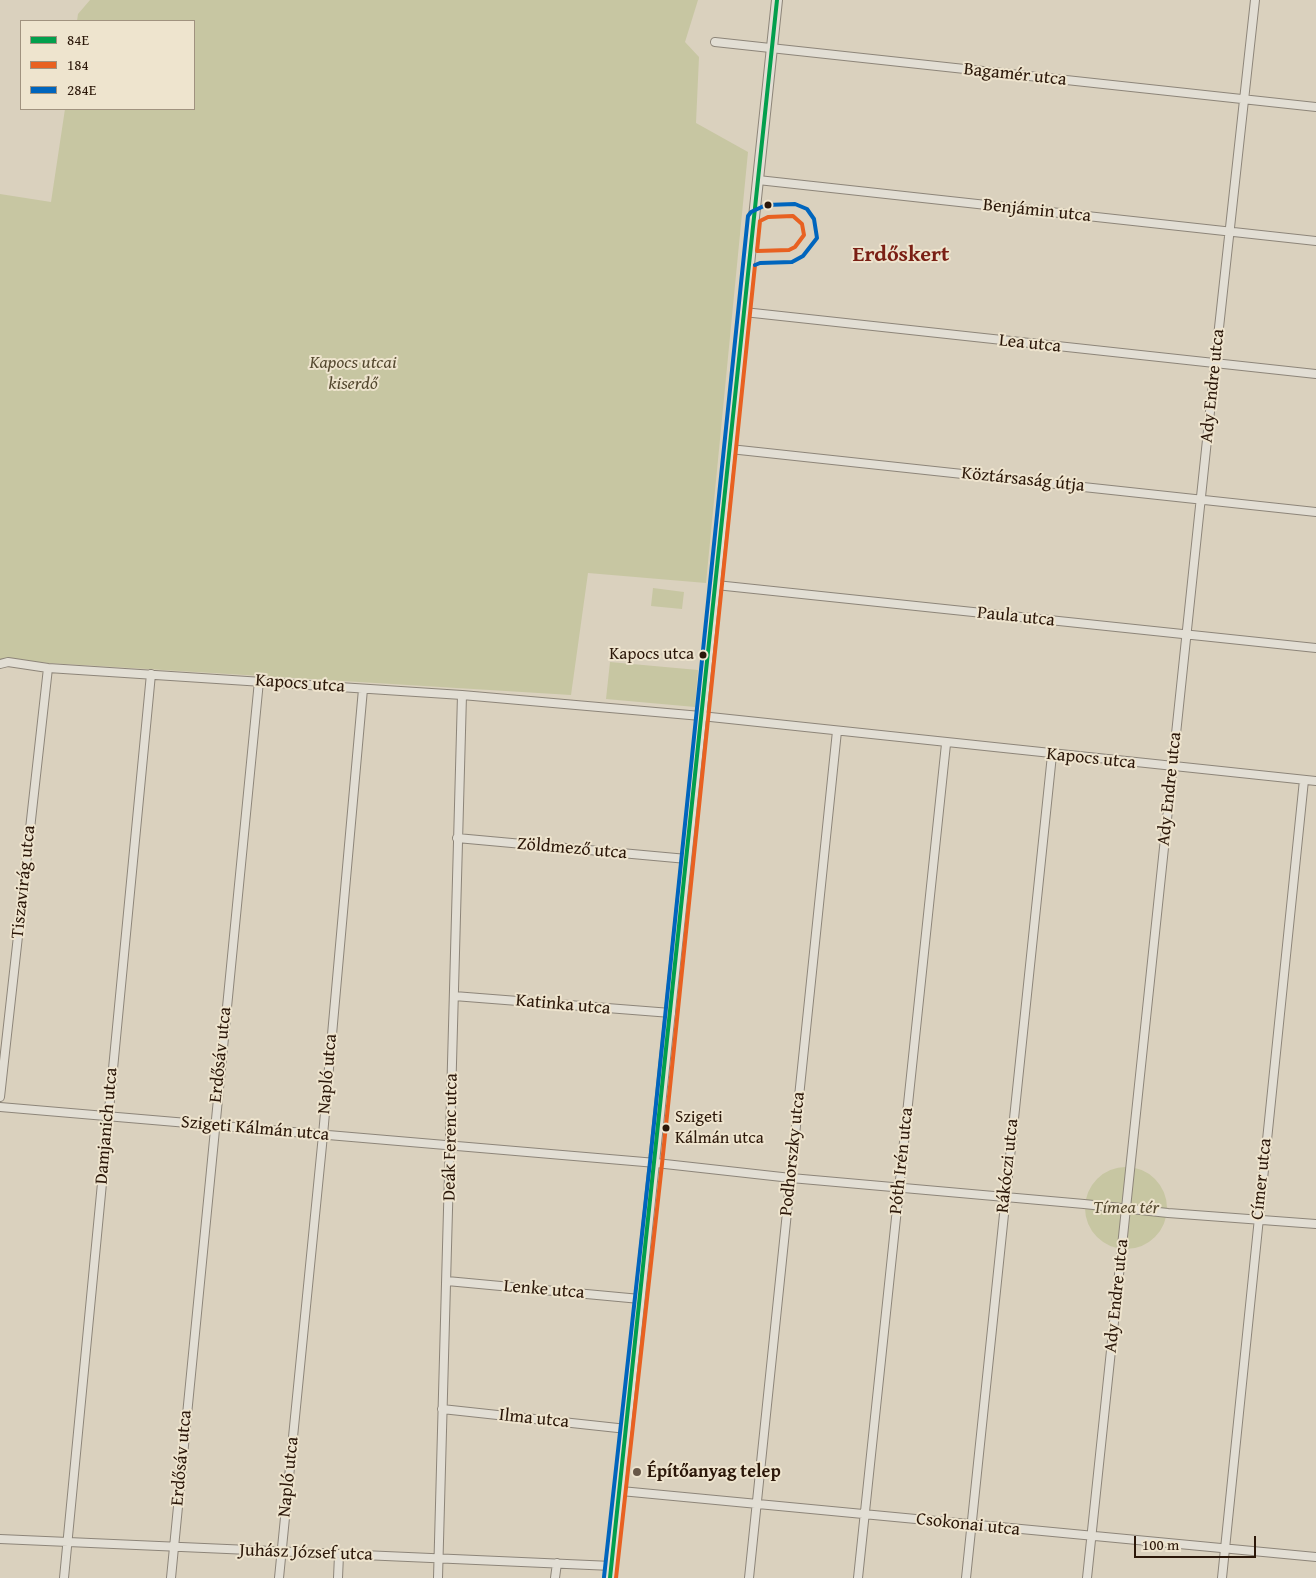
<!DOCTYPE html>
<meta charset="utf-8">
<style>
body{margin:0}
#map{position:relative;width:1316px;height:1578px;overflow:hidden;background:#dad1be;font-family:"Gentium Book Plus",serif}
canvas{display:block}
.legend{position:absolute;left:20px;top:20px;width:175px;height:90px;box-sizing:border-box;background:#eee4ce;border:1px solid #a0927f;margin:0;padding:6px 9px;list-style:none;font-size:15px;color:#2b1709}
.legend li{display:flex;align-items:center;gap:10px;height:25px}
.legend b{width:25px;border:1px solid #a0927f}
.scale{position:absolute;left:1134px;top:1536px;width:122px;height:22px;box-sizing:border-box;border:2px solid #2b1709;border-top:0;padding-left:6px;font-size:15px;line-height:18px;white-space:nowrap;color:#2b1709;-webkit-text-stroke:4px #eee4ce;paint-order:stroke}
</style>
<div id="map">
<canvas width="1316" height="1578"></canvas>
<ul class="legend">
<li><b style="height:6px;background:#029f4d"></b>84E</li>
<li><b style="height:6px;background:#e86121"></b>184</li>
<li><b style="height:6px;background:#0065bd"></b>284E</li>
</ul>
<div class="scale">100 m</div>
</div>
<script>
const ctx = document.querySelector('canvas').getContext('2d');
ctx.lineJoin = 'round';
function fill(path, color) { ctx.fillStyle = color; ctx.fill(path, 'evenodd'); }
const shape = rows => new Path2D(rows.map(r => 'M' + r).join(''));
function strokePath(path, color, width, dash) { ctx.strokeStyle = color; ctx.lineWidth = width; ctx.lineCap = dash ? 'butt' : 'round'; ctx.setLineDash(dash || []); ctx.stroke(path); }
function drawText(font, color, halo, rows, align = 'center') {
  ctx.font = font + ' "Gentium Book Plus",serif'; ctx.lineWidth = 4; ctx.setLineDash([]); ctx.textBaseline = 'middle'; ctx.strokeStyle = halo; ctx.fillStyle = color; for (const [text, x, y, turn = 0] of rows) {
    ctx.save(); ctx.translate(x, y); ctx.rotate((+turn || 0) * Math.PI / 180); ctx.textAlign = isNaN(turn) ? turn : align; if (halo) ctx.strokeText(text, 0, 0); ctx.fillText(text, 0, 0); ctx.restore();
  }
}
fill(shape([
 [90,0,698,0,685,42,699,57,696,123,748,152,706,583,588,573,571,695,0,660,0,194,51,202,65,109,194,109,194,21,77,21,78,14],
 [653,588,684,592,682,609,651,606],
 [610,662,698,670,695,707,606,699],
 '1085 1208a41 41 0 1 1 82 0a41 41 0 1 1-82 0Z'
]), '#c7c6a2');
const minor = shape([
 [715,42,1316,107],
 [758,180,1316,241],
 [744,312,1316,374],
 [730,449,1316,512],
 [716,585,1316,648],
 [0,664,8,662,48,668,462,695,701,716,1316,781],
 [457,838,687,859],
 [454,996,671,1013],
 [0,1097,48,668],
 [0,1107,656,1163,791,1178,1084,1204,1168,1213,1316,1224],
 [447,1281,640,1299],
 [442,1409,627,1429],
 [621,1491,1316,1557],
 [0,1539,612,1566],
 [64,1578,151,674],
 [171,1578,259,681],
 [279,1578,323,1135,363,689],
 [338,1578,339,1555],
 [438,1578,462,695],
 [555,1578,557,1563],
 [749,1578,837,731],
 [858,1578,946,744],
 [966,1578,1052,755],
 [1087,1578,1215,364,1255,0],
 [1222,1578,1304,780]
]);
const tertiary = shape([
 [610,1578,777,0]
]);
strokePath(minor, '#8d8579', 10);
strokePath(tertiary, '#8d8579', 12);
strokePath(minor, '#e2ded4', 8);
strokePath(tertiary, '#e2ded4', 10);
strokePath(shape([
 [610,1578,777,0]
]), '#029f4d', 4);
strokePath(shape([
 [793,216,802,224,804,235,795,247,789,250,757,251,760,221,768,217,793,216],
 [616,1578,662,1164,755,265]
]), '#e86121', 4);
strokePath(shape([
 [604,1577,650,1162,748,216,751,212,766,205,795,204,807,209,814,219,817,238,803,256,792,262,760,263,755,265]
]), '#0065bd', 4);
for (const [x, y, r, color] of [
 [768,205,4.5,"#2b1709"],
 [703,655,4.5,"#2b1709"],
 [666,1128,4.5,"#2b1709"],
 [637,1472,5,"#685848"]
]) { const dot = new Path2D(); dot.arc(x, y, r, 0, 2 * Math.PI); ctx.fillStyle = color; ctx.fill(dot); strokePath(dot, '#eee4ce', 2); }
drawText('17px', '#2b1709', '#eee4ce', [
 ["Kapocs utca",694,655],
 ["Szigeti",675,1118,"left"],
 ["Kálmán utca",675,1139,"left"]
], 'right');
drawText('18px', '#2b1709', '#eee4ce', [
 ["Bagamér utca",1015,75,6],
 ["Benjámin utca",1037,211,6],
 ["Lea utca",1030,344,6],
 ["Ady Endre utca",1213,386,-84],
 ["Köztársaság útja",1023,480,6],
 ["Paula utca",1016,617,6],
 ["Kapocs utca",300,684,4],
 ["Kapocs utca",1091,759,6],
 ["Ady Endre utca",1170,789,-84],
 ["Zöldmező utca",572,849,5],
 ["Tiszavirág utca",24,882,-84],
 ["Katinka utca",563,1005,5],
 ["Erdősáv utca",221,1055,-84],
 ["Napló utca",328,1074,-85],
 ["Damjanich utca",107,1126,-85],
 ["Szigeti Kálmán utca",255,1129,5],
 ["Deák Ferenc utca",451,1137,-89],
 ["Podhorszky utca",793,1154,-84],
 ["Póth Irén utca",902,1161,-84],
 ["Rákóczi utca",1008,1166,-84],
 ["Címer utca",1262,1179,-84],
 ["Lenke utca",544,1290,5],
 ["Ady Endre utca",1117,1296,-84],
 ["Ilma utca",534,1419,6],
 ["Erdősáv utca",182,1458,-85],
 ["Napló utca",289,1477,-84],
 ["Csokonai utca",968,1525,6],
 ["Juhász József utca",306,1553,2]
]);
drawText('italic 18px', '#554930', '#eee4ce', [
 ["Kapocs utcai",353,363],
 ["kiserdő",353,384],
 ["Tímea tér",1126,1208]
]);
drawText('bold 18px', '#2b1709', '#eee4ce', [
 ["Építőanyag telep",647,1472]
], 'left');
drawText('bold 22px', '#7a1f14', '#eee4ce', [
 ["Erdőskert",901,255]
]);
</script>
